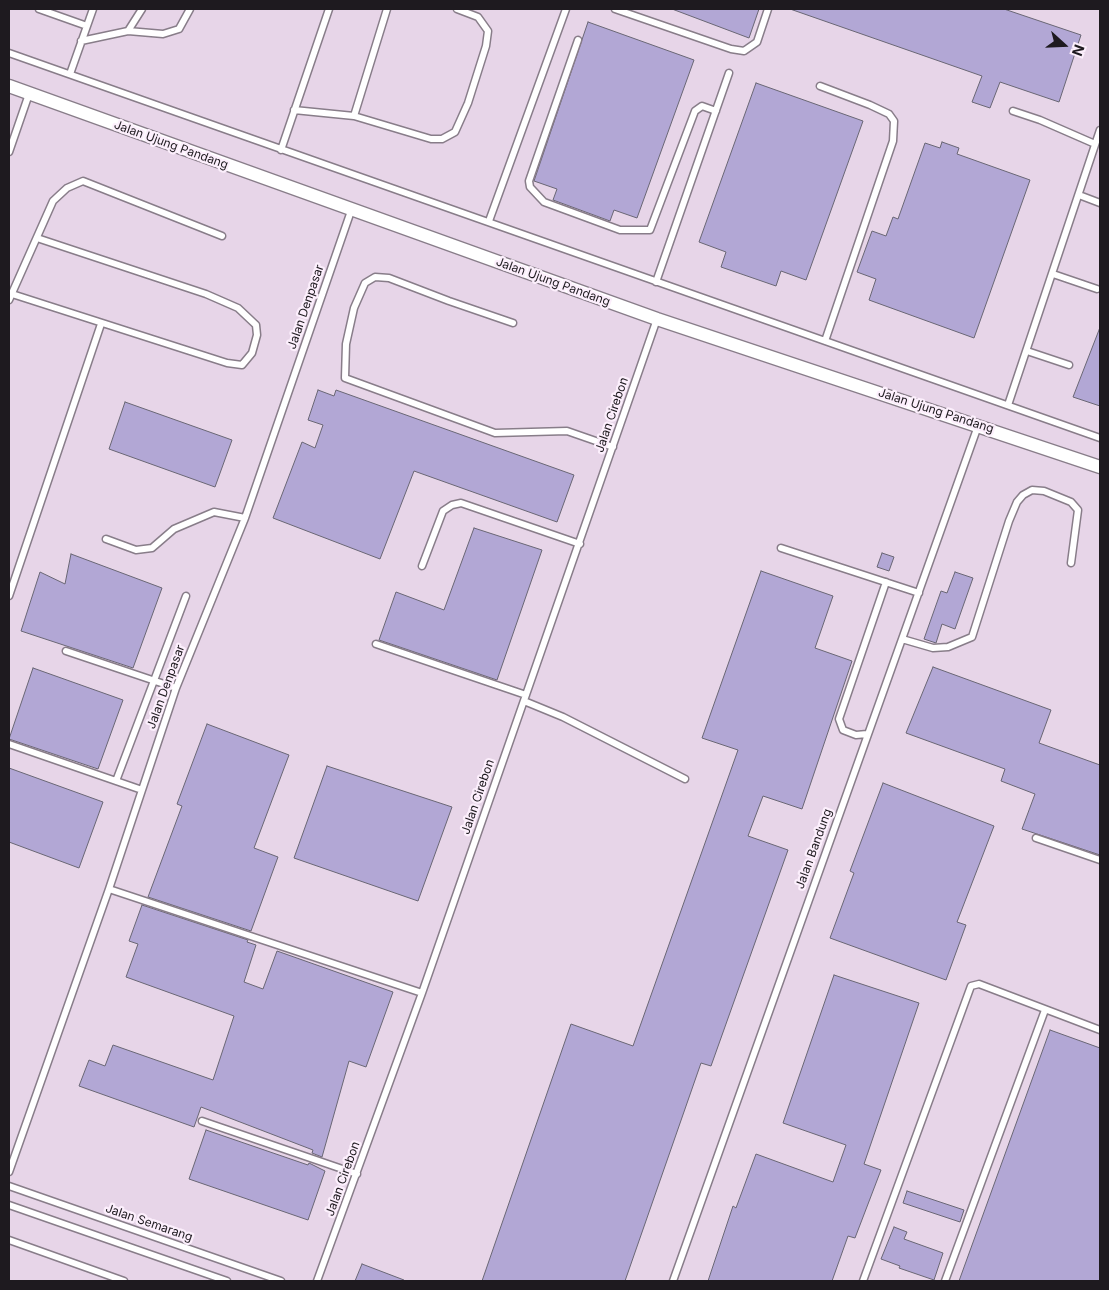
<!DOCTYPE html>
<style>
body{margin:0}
#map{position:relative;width:1109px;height:1290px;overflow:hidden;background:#eee2ef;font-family:Inter,sans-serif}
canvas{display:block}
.frame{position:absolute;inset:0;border:10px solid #1e1a1f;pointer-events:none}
.north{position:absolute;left:1039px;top:20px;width:50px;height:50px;-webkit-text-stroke:4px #fceffc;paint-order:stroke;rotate:110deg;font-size:14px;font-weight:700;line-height:20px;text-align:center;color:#1e1a1f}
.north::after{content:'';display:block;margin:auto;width:18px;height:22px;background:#1e1a1f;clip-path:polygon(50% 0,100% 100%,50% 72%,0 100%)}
</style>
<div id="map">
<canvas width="1109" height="1290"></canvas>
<div class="frame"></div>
<div class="north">N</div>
</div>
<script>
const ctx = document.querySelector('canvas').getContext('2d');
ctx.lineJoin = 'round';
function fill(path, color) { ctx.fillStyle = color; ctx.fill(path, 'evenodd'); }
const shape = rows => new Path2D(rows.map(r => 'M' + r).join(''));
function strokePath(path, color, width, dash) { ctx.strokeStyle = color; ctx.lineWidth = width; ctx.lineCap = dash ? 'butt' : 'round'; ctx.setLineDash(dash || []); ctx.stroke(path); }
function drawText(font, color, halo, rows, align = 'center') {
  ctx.font = font + ' Inter,sans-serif'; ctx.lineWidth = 4.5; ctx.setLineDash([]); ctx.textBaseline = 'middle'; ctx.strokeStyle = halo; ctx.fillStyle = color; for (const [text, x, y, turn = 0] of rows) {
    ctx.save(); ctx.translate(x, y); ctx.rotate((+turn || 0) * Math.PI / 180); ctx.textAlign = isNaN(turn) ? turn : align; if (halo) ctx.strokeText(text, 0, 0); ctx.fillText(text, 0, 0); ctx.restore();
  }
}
fill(shape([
 [9,9,1100,9,1100,1281,9,1281]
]), '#e7d5e8');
const building = shape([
 [672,9,759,9,749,38,672,9],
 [790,9,1004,9,1081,35,1059,102,1000,82,990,108,972,102,982,76,790,9],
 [588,22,694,60,637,218,614,210,610,221,553,200,557,189,534,181,588,22],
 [756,83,863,121,806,280,781,271,776,286,721,267,726,252,699,242,756,83],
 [942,142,959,148,957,154,1030,180,974,338,869,300,876,279,857,272,872,231,886,236,893,217,898,219,925,143,940,148,942,142],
 [1099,330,1100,331,1100,406,1073,397,1099,330],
 [318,390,334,396,336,390,574,475,557,522,414,471,380,559,273,518,302,442,315,448,323,425,308,420,318,390],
 [125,402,232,440,215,487,109,449,125,402],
 [474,528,542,550,497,680,379,640,396,592,444,610,474,528],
 [882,553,894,557,889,571,877,567,882,553],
 [71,554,162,588,133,668,21,631,40,572,65,584,71,554],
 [761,571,833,596,815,648,852,661,802,809,763,796,748,836,788,850,711,1066,701,1063,625,1281,482,1281,571,1024,633,1046,738,750,702,738,761,571],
 [955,572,973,578,955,629,942,624,936,643,924,639,941,591,947,593,955,572],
 [933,667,1051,710,1039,743,1100,765,1100,855,1022,829,1035,794,1001,781,1005,769,906,733,933,667],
 [33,668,123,700,98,769,9,739,33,668],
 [207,724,289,755,254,848,278,857,251,931,148,897,182,806,177,804,207,724],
 [327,766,452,807,418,901,294,858,327,766],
 [9,768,103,802,79,868,9,842,9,768],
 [883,783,994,826,957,922,966,925,946,980,830,938,854,873,850,871,883,783],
 [142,905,248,940,247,942,256,945,244,982,263,989,277,951,393,992,366,1067,349,1061,322,1157,312,1153,313,1150,201,1107,194,1127,79,1086,89,1060,105,1066,113,1045,213,1080,234,1016,126,977,138,944,129,941,142,905],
 [834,975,919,1003,864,1164,881,1170,855,1238,848,1236,832,1281,708,1281,733,1206,736,1208,756,1154,833,1182,846,1145,783,1123,834,975],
 [1050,1030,1100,1048,1100,1281,959,1281,1050,1030],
 [206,1130,308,1165,309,1163,325,1171,308,1220,189,1179,206,1130],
 [907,1191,964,1210,960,1222,903,1203,907,1191],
 [894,1227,907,1232,904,1239,943,1253,934,1280,899,1268,900,1266,881,1259,894,1227],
 [362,1264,404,1280,404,1281,355,1281,362,1264]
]);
fill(building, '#b2a7d5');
strokePath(building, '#6a6775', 1);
const lane = shape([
 [39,9,87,26],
 [615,9,731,49,744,51,757,42,768,9],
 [128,31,163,34,179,29,190,9],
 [578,40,529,181,530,187,544,202,620,230,650,230,695,111,702,106,716,111],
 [81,41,128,31,142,9],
 [9,53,1100,438],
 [70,74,93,9],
 [820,86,870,105,889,114,894,121,893,141,825,341],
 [294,110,354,116,431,139,442,139,455,132,468,103,486,46,488,31,478,17,457,9],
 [1013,111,1040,120,1095,144],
 [354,116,387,9],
 [281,150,329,9],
 [9,152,29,94],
 [1079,195,1100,203],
 [489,221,566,9],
 [1053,274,1097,289],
 [656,282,729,73],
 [12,294,227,363,242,365,252,353,257,335,256,325,238,308,206,294,37,238],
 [9,300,53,201,67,188,83,181,222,236],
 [513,323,449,301,389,278,375,277,365,283,354,308,346,344,345,378,495,433,567,431,613,447],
 [1027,351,1069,365],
 [1008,405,1100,130],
 [106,539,136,550,152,548,174,529,214,512,245,518],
 [781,548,919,593],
 [422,566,443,511,452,505,461,503,580,544],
 [9,596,101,324],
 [902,639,933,648,948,647,972,637,1009,521,1017,502,1023,495,1032,490,1044,491,1071,502,1078,510,1071,563],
 [376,644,526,695],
 [66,651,176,688],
 [524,701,563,717,685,779],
 [867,734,856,735,843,730,839,719,886,582],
 [9,744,142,790],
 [116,781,186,596],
 [1036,838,1100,860],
 [109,889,422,993],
 [202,1121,357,1174],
 [9,1172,109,889,176,688,245,518,351,211],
 [9,1186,281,1281],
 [9,1205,227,1281],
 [9,1240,124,1281],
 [317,1281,422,993,657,319],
 [673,1281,978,426],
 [863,1281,971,986,979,984,1100,1030],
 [945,1281,1045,1010]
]);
const street = shape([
 [9,86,657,319,1100,467]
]);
strokePath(lane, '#887d89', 9);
strokePath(street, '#887d89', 15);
strokePath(lane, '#fff', 6);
strokePath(street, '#fff', 12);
drawText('12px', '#1e1a1f', '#fceffc', [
 ["Jalan Ujung Pandang",171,145,20],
 ["Jalan Ujung Pandang",553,282,20],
 ["Jalan Denpasar",306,307,-71],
 ["Jalan Ujung Pandang",936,411,18],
 ["Jalan Cirebon",612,415,-71],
 ["Jalan Denpasar",166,687,-70],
 ["Jalan Cirebon",478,797,-71],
 ["Jalan Bandung",814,849,-70],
 ["Jalan Cirebon",343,1179,-70],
 ["Jalan Semarang",149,1223,19]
]);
</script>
